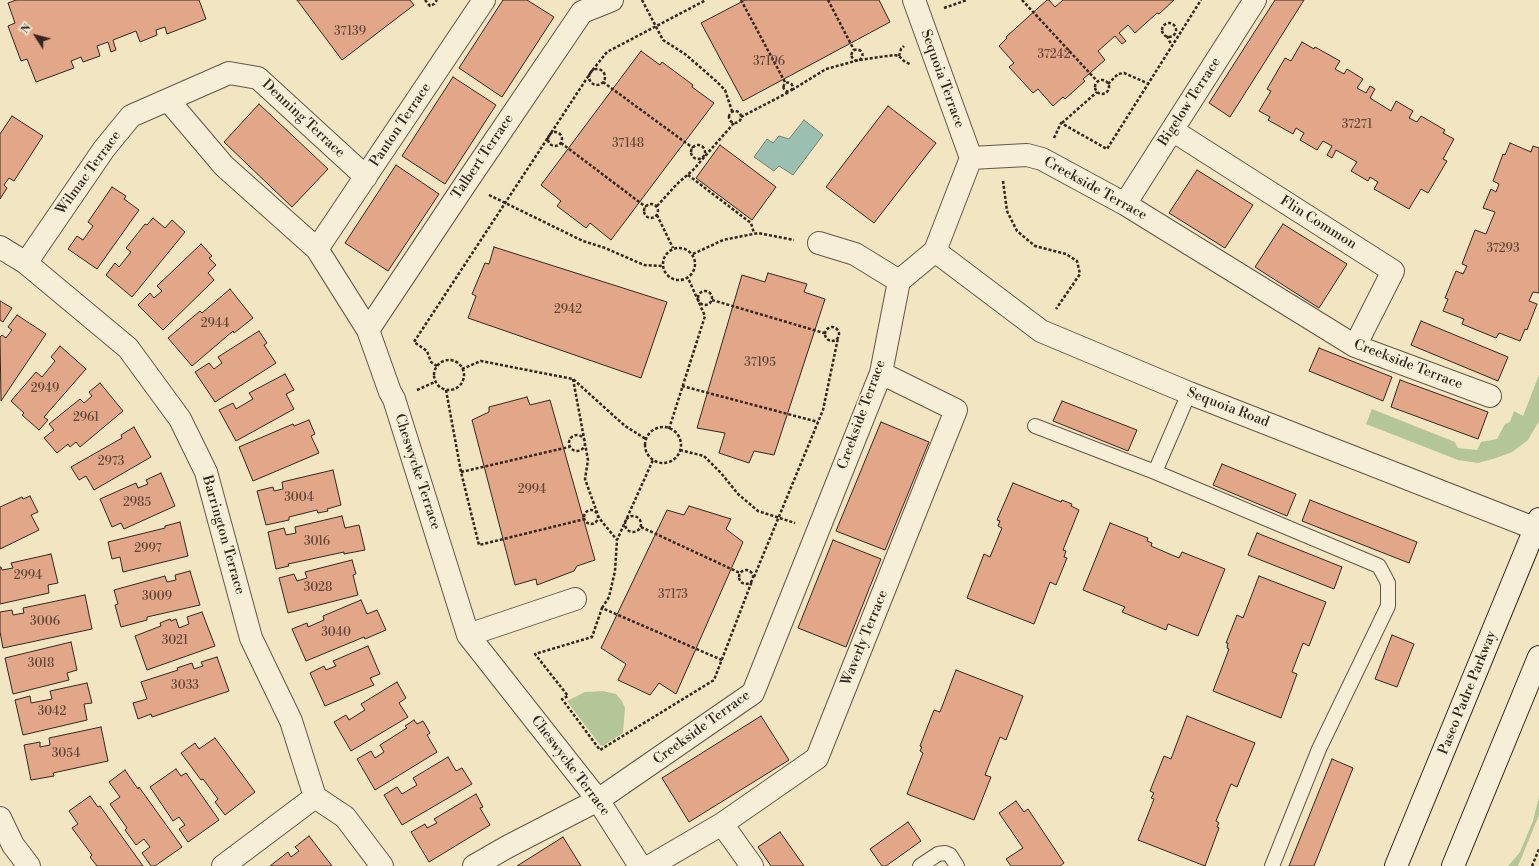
<!DOCTYPE html>
<style>
body{margin:0}
#map{position:relative;width:1539px;height:866px;overflow:hidden;background:#f1e5c2;font-family:"Libre Bodoni",serif}
canvas{display:block}
.north{position:absolute;left:16px;top:16px;width:40px;height:40px;-webkit-text-stroke:3px #f6eed7;paint-order:stroke;rotate:306deg;font-size:11px;font-weight:700;line-height:16px;text-align:center;color:#35261e}
.north::after{content:'';display:block;margin:auto;width:14px;height:18px;background:#35261e;clip-path:polygon(50% 0,100% 100%,50% 72%,0 100%)}
</style>
<div id="map">
<canvas width="1539" height="866"></canvas>
<div class="north">N</div>
</div>
<script>
const ctx = document.querySelector('canvas').getContext('2d');
ctx.lineJoin = 'round';
function fill(path, color) { ctx.fillStyle = color; ctx.fill(path, 'evenodd'); }
const shape = rows => new Path2D(rows.map(r => 'M' + r).join(''));
function strokePath(path, color, width, dash) { ctx.strokeStyle = color; ctx.lineWidth = width; ctx.lineCap = dash ? 'butt' : 'round'; ctx.setLineDash(dash || []); ctx.stroke(path); }
function drawText(font, color, halo, rows, align = 'center') {
  ctx.font = font + ' "Libre Bodoni",serif'; ctx.lineWidth = 3.5; ctx.setLineDash([]); ctx.textBaseline = 'middle'; ctx.strokeStyle = halo; ctx.fillStyle = color; for (const [text, x, y, turn = 0] of rows) {
    ctx.save(); ctx.translate(x, y); ctx.rotate((+turn || 0) * Math.PI / 180); ctx.textAlign = isNaN(turn) ? turn : align; if (halo) ctx.strokeText(text, 0, 0); ctx.fillText(text, 0, 0); ctx.restore();
  }
}
fill(shape([
 [1539,375,1539,421,1528,440,1512,452,1496,458,1478,463,1458,460,1366,424,1372,409,1455,442,1458,448,1477,450,1481,442,1497,439,1505,424,1510,422,1514,411,1523,416],
 [603,691,616,694,622,701,625,708,623,733,603,746,600,745,567,701,585,692],
 [1539,797,1539,815,1518,866,1508,866,1520,852,1533,821]
]), '#b4c698');
const water = shape([
 [804,120,823,135,793,175,779,166,774,171,754,157,767,139,773,143,779,136,789,139,804,120]
]);
fill(water, '#9bbfb1');
strokePath(water, '#728276', 1);
const building = shape([
 [16,0,199,0,206,19,167,34,165,27,156,30,157,35,140,42,136,31,113,40,116,50,111,52,108,42,97,46,100,56,83,62,81,57,71,61,74,68,36,82,27,59,21,61,8,26,15,23,8,3,16,0],
 [297,0,410,0,414,5,342,60,297,0],
 [503,0,527,0,554,17,502,97,459,68,503,0],
 [745,0,879,0,890,22,743,101,701,23,745,0],
 [1047,0,1049,0,1055,7,1063,0,1174,0,1159,14,1157,13,1135,33,1128,25,1119,33,1126,41,1122,44,1115,36,1098,51,1105,60,1083,79,1085,81,1065,99,1063,97,1053,106,1038,89,1033,93,1009,67,1014,63,999,46,1007,38,1006,37,1047,0],
 [1275,0,1304,0,1230,117,1209,103,1275,0],
 [1302,42,1314,49,1315,47,1340,61,1335,69,1344,74,1347,69,1363,79,1357,88,1366,93,1370,86,1375,89,1370,98,1391,111,1396,101,1413,111,1409,118,1417,122,1421,116,1445,130,1443,133,1454,139,1443,159,1447,161,1428,193,1421,189,1409,209,1374,189,1378,182,1370,177,1368,181,1351,171,1357,162,1336,150,1332,158,1327,155,1332,146,1323,141,1317,150,1300,140,1304,133,1296,128,1293,134,1268,120,1270,117,1259,111,1271,91,1267,89,1285,58,1291,61,1302,42],
 [641,51,660,65,662,62,693,85,692,87,714,103,611,240,590,223,586,228,557,206,561,201,541,185,641,51],
 [453,77,496,105,445,184,402,156,453,77],
 [259,104,328,169,292,207,224,142,259,104],
 [888,106,936,143,874,223,826,187,888,106],
 [12,116,43,136,14,181,9,178,4,185,7,188,0,199,0,134,12,116],
 [1510,143,1531,152,1533,146,1539,148,1539,293,1533,292,1529,301,1537,304,1527,330,1525,329,1520,341,1499,333,1496,338,1462,324,1464,319,1443,311,1448,299,1445,298,1456,271,1463,274,1467,266,1462,264,1475,230,1486,234,1495,212,1483,208,1491,189,1496,192,1499,184,1493,181,1503,154,1505,155,1510,143],
 [720,145,776,187,752,220,696,178,720,145],
 [396,165,439,194,388,271,345,243,396,165],
 [1197,170,1253,205,1225,248,1169,213,1197,170],
 [112,187,126,196,124,199,139,210,97,269,68,249,77,236,83,240,93,226,88,222,112,187],
 [153,218,165,228,172,220,185,232,132,297,106,275,115,263,119,267,131,252,126,248,145,224,147,225,153,218],
 [1283,224,1347,264,1319,308,1255,267,1283,224],
 [201,244,212,256,209,258,216,265,208,273,214,280,163,330,138,305,150,293,154,298,162,291,157,286,201,244],
 [494,247,667,302,641,378,468,318,476,296,472,294,485,263,489,264,494,247],
 [768,273,807,284,804,292,825,299,774,455,754,451,749,463,719,453,725,433,697,428,742,275,765,282,768,273],
 [230,289,253,318,234,333,233,331,192,366,168,338,200,311,202,313,230,289],
 [0,301,12,308,3,322,0,320,0,301],
 [17,315,46,334,1,401,0,337,2,335,6,338,12,330,8,327,17,315],
 [1421,321,1508,357,1498,381,1411,345,1421,321],
 [259,331,267,343,264,345,276,363,215,402,195,372,209,363,214,369,222,363,218,357,259,331],
 [60,346,86,369,44,417,48,420,39,430,22,415,24,413,11,401,36,372,42,377,55,361,51,357,60,346],
 [1319,348,1392,377,1383,401,1309,371,1319,348],
 [285,374,294,390,286,394,294,409,236,441,219,410,233,403,236,409,253,399,249,393,285,374],
 [1400,380,1488,412,1478,439,1391,407,1400,380],
 [100,383,123,411,80,447,76,442,70,447,68,444,57,453,44,438,54,430,49,424,80,399,84,403,92,396,89,392,100,383],
 [527,397,530,405,550,400,595,560,577,566,574,571,537,585,536,579,515,585,472,420,489,412,489,407,527,397],
 [1062,401,1137,430,1128,451,1053,421,1062,401],
 [309,420,315,434,311,436,319,453,253,481,239,447,293,424,294,426,309,420],
 [881,422,929,442,885,550,836,531,881,422],
 [134,427,151,457,94,490,86,476,79,480,71,467,122,438,121,435,134,427],
 [1222,464,1296,494,1287,516,1213,485,1222,464],
 [333,470,341,505,327,509,328,511,318,513,317,510,289,517,289,520,266,525,257,491,273,487,274,491,283,489,282,482,333,470],
 [161,473,175,506,124,529,121,523,112,527,100,499,136,483,138,488,148,484,146,480,161,473],
 [1013,483,1061,502,1062,500,1072,504,1071,506,1079,510,1063,550,1066,551,1064,557,1067,558,1056,585,1050,582,1034,624,967,598,984,554,990,557,1002,528,998,526,1000,521,997,520,1013,483],
 [30,496,38,512,31,515,39,530,0,549,0,507,22,497,23,499,30,496],
 [1310,500,1417,542,1409,563,1302,521,1310,500],
 [689,506,731,519,726,529,743,542,676,694,659,683,650,695,618,680,626,664,601,648,667,510,684,515,689,506],
 [342,516,345,528,359,525,365,550,344,554,344,552,288,564,289,566,276,569,268,532,284,528,286,535,296,533,295,527,342,516],
 [180,522,188,556,123,572,120,557,112,559,108,542,165,528,165,526,180,522],
 [1110,523,1148,538,1147,541,1152,543,1151,546,1179,558,1182,552,1225,569,1198,636,1168,624,1166,630,1122,612,1125,607,1083,590,1110,523],
 [1257,533,1342,567,1334,589,1248,555,1257,533],
 [833,540,881,559,846,647,798,628,833,540],
 [51,554,58,583,48,585,49,593,0,604,0,567,1,567,2,570,13,568,11,563,51,554],
 [352,560,356,574,353,575,358,595,288,613,279,578,294,574,297,581,307,578,305,572,352,560],
 [190,571,200,605,147,617,147,620,121,627,115,605,118,604,114,590,165,576,167,582,176,580,175,575,190,571],
 [1259,576,1326,602,1309,646,1303,643,1292,672,1297,674,1281,718,1213,691,1229,649,1227,648,1228,643,1226,643,1237,615,1243,618,1259,576],
 [85,595,92,629,3,648,0,632,0,612,12,610,13,615,24,613,23,608,85,595],
 [361,600,367,614,377,610,386,630,365,639,364,637,306,661,292,629,307,623,308,627,324,620,323,616,361,600],
 [202,612,215,646,147,670,135,636,161,626,160,623,170,619,171,621,176,619,179,628,189,624,187,617,202,612],
 [1392,635,1414,644,1397,687,1375,679,1392,635],
 [71,642,77,670,67,673,69,680,13,694,5,658,71,642],
 [368,646,380,674,370,678,374,685,325,706,310,673,324,666,326,670,336,666,333,661,368,646],
 [217,657,229,691,152,717,151,714,138,719,133,703,147,699,141,682,178,670,177,668,192,663,194,669,203,666,201,662,217,657],
 [956,670,1023,696,1006,740,1000,737,985,775,991,777,974,820,907,794,923,753,920,751,922,747,920,746,934,710,940,712,956,670],
 [397,682,406,698,399,703,408,717,351,751,334,722,346,715,349,720,365,710,361,704,397,682],
 [87,683,92,703,84,704,87,720,23,735,15,700,30,696,31,703,52,699,50,691,87,683],
 [761,716,789,760,689,822,662,778,761,716],
 [1187,716,1255,743,1237,787,1231,784,1216,821,1219,823,1217,827,1219,828,1205,866,1138,840,1154,799,1151,798,1154,793,1150,791,1164,756,1171,759,1187,716],
 [414,720,417,724,423,721,430,733,427,735,437,752,375,790,357,759,371,751,375,758,384,752,380,745,407,728,405,726,414,720],
 [101,727,108,761,53,773,54,776,31,780,24,745,40,742,40,747,50,745,49,738,101,727],
 [215,738,255,792,225,815,215,802,218,799,203,779,201,780,181,753,195,743,199,749,215,738],
 [448,757,456,771,462,768,472,784,402,825,384,795,397,787,402,794,417,785,413,778,448,757],
 [1332,759,1353,768,1314,866,1289,866,1332,759],
 [176,769,181,776,186,773,219,820,188,842,179,829,185,825,179,817,173,821,150,787,176,769],
 [125,770,138,789,139,787,182,847,155,866,151,866,142,853,150,847,144,839,136,845,125,830,127,828,110,804,120,797,109,782,125,770],
 [476,794,483,807,480,808,490,825,429,862,411,832,425,824,427,828,437,823,434,819,476,794],
 [90,796,98,807,100,806,143,866,97,866,90,857,92,855,72,828,78,824,69,811,90,796],
 [1016,801,1024,812,1028,809,1064,863,1060,866,1011,866,1006,859,1023,848,999,813,1016,801],
 [908,822,921,841,886,866,882,866,870,849,908,822],
 [780,832,804,866,771,866,758,847,780,832],
 [309,836,332,866,270,866,288,852,291,857,299,851,295,847,309,836],
 [563,837,581,866,517,866,563,837]
]);
fill(building, '#e2a788');
strokePath(building, '#35261e', 1);
const service = shape([
 [1035,426,1155,472,1379,566,1388,583,1388,606,1319,749,1272,866],
 [1155,472,1189,393],
 [920,866,938,854,945,853,950,855,957,866]
]);
const minor = shape([
 [914,0,971,158],
 [168,100,224,166,317,249,368,330,390,392,394,399,468,635,598,800,640,866],
 [1172,130,1393,271,1355,346],
 [971,158,1027,155,1042,159,1125,204,1355,346,1490,396],
 [1125,204,1255,0],
 [819,243,855,254,899,281],
 [0,247,26,263,128,348,180,419,206,472,251,638,291,721,315,797,345,817,382,866],
 [317,249,484,0],
 [935,251,1041,331,1189,393,1539,530],
 [26,263,104,149,131,116,229,73,258,78,366,177],
 [368,330,466,183,582,12,612,0],
 [468,635,575,599],
 [0,818,13,845,29,866],
 [722,824,752,866],
 [223,866,315,797],
 [474,866,507,847,598,800,753,693,881,373,899,281,935,251,971,158],
 [650,866,722,824,817,758,956,410,881,373]
]);
const secondary = shape([
 [1396,866,1539,519],
 [1453,866,1539,657]
]);
strokePath(service, '#645647', 16);
strokePath(minor, '#645647', 24);
strokePath(secondary, '#35261e', 24);
strokePath(shape([
 [425,0,430,6,434,4,437,0],
 [642,0,663,40,685,54,716,81,725,90,732,111],
 [741,0,786,84],
 [828,0,854,50],
 [1022,0,1098,82],
 [944,8,967,0],
 '1162 30a7 7 0 1 1 14 0a7 7 0 1 1-14 0Z',
 [1167,36,1172,46],
 '851.5 55a5.5 5.5 0 1 1 11 0a5.5 5.5 0 1 1-11 0Z',
 [899,56,901,49,904,46],
 '589 77a8 8 0 1 1 16 0a8 8 0 1 1-16 0Z',
 '1095 87a7 7 0 1 1 14 0a7 7 0 1 1-14 0Z',
 [603,82,693,148],
 '783.5 87a4.5 4.5 0 1 1 9 0a4.5 4.5 0 1 1-9 0Z',
 [1108,84,1118,74,1124,73,1147,83],
 [792,90,826,69,859,60,894,55,899,56,905,62,910,64],
 '729 117a6 6 0 1 1 12 0a6 6 0 1 1-12 0Z',
 [741,117,789,92],
 [1062,123,1097,92],
 '548 139a7 7 0 1 1 14 0a7 7 0 1 1-14 0Z',
 [1054,138,1061,123,1107,149,1201,0],
 [561,143,646,207],
 '691 152a7 7 0 1 1 14 0a7 7 0 1 1-14 0Z',
 [688,175,751,223,754,233],
 [1003,181,1007,211,1017,231,1035,246,1066,254,1077,261,1080,274,1056,309],
 [489,195,583,241,605,248,644,265,663,266],
 '644 211a7 7 0 1 1 14 0a7 7 0 1 1-14 0Z',
 [657,206,677,184,693,170,734,123],
 [657,215,673,248],
 '663 264a16 16 0 1 1 32 0a16 16 0 1 1-32 0Z',
 [693,254,723,240,758,233,794,240],
 '698 298a7 7 0 1 1 14 0a7 7 0 1 1-14 0Z',
 [712,300,824,333],
 '825 334a7 7 0 1 1 14 0a7 7 0 1 1-14 0Z',
 '434 375a15 15 0 1 1 30 0a15 15 0 1 1-30 0Z',
 [437,366,431,362,427,351,414,342,591,72,607,52,706,0],
 [462,369,481,361,573,379,625,426,646,439],
 [573,379,588,460,585,479,599,518,617,540],
 [682,386,818,422],
 [417,390,435,382],
 [446,390,461,472,479,545,585,519],
 '645 445a18 18 0 1 1 36 0a18 18 0 1 1-36 0Z',
 [669,429,705,316,688,278],
 '569 443a8 8 0 1 1 16 0a8 8 0 1 1-16 0Z',
 [680,450,704,456,721,473,738,494,758,511,795,523],
 [461,472,569,447],
 '584 517a7 7 0 1 1 14 0a7 7 0 1 1-14 0Z',
 '625 524a8 8 0 1 1 16 0a8 8 0 1 1-16 0Z',
 [641,527,740,573],
 '739 577a7 7 0 1 1 14 0a7 7 0 1 1-14 0Z',
 [754,577,823,410,838,338],
 [602,608,609,597,615,571,617,540,653,460],
 [722,660,602,608,592,637,535,654,568,696,562,699,600,750,714,680,752,581],
 [1532,866,1539,849]
]), '#35261e', 2.5, [3, 2]);
strokePath(service, '#f6eed7', 14);
strokePath(minor, '#f6eed7', 22);
strokePath(secondary, '#f6eed7', 22);
drawText('12px', '#604638', null, [
 ["37139",350,32],
 ["37242",1054,55],
 ["37196",769,62],
 ["37271",1357,125],
 ["37148",628,144],
 ["37293",1503,249],
 ["2942",568,310],
 ["2944",215,324],
 ["37195",760,363],
 ["2949",45,389],
 ["2961",86,418],
 ["2973",111,462],
 ["2994",532,490],
 ["3004",299,498],
 ["2985",137,503],
 ["3016",317,542],
 ["2997",148,549],
 ["2994",28,576],
 ["3028",318,588],
 ["37173",673,595],
 ["3009",157,597],
 ["3006",45,622],
 ["3040",336,633],
 ["3021",175,641],
 ["3018",41,664],
 ["3033",185,686],
 ["3042",52,712],
 ["3054",66,754]
]);
drawText('14px', '#35261e', '#f6eed7', [
 ["Sequoia Terrace",942,79,70],
 ["Bigelow Terrace",1190,102,-57],
 ["Denning Terrace",303,119,43],
 ["Panton Terrace",401,125,-56],
 ["Talbert Terrace",483,157,-56],
 ["Wilmac Terrace",89,173,-54],
 ["Creekside Terrace",1095,189,29],
 ["Flin Common",1318,223,32],
 ["Creekside Terrace",1408,365,21],
 ["Sequoia Road",1228,408,21],
 ["Creekside Terrace",862,415,-70],
 ["Cheswycke Terrace",417,472,72],
 ["Barrington Terrace",223,535,74],
 ["Waverly Terrace",865,638,-68],
 ["Paseo Padre Parkway",1468,693,-68],
 ["Creekside Terrace",702,728,-36],
 ["Cheswycke Terrace",570,766,53]
]);
</script>
